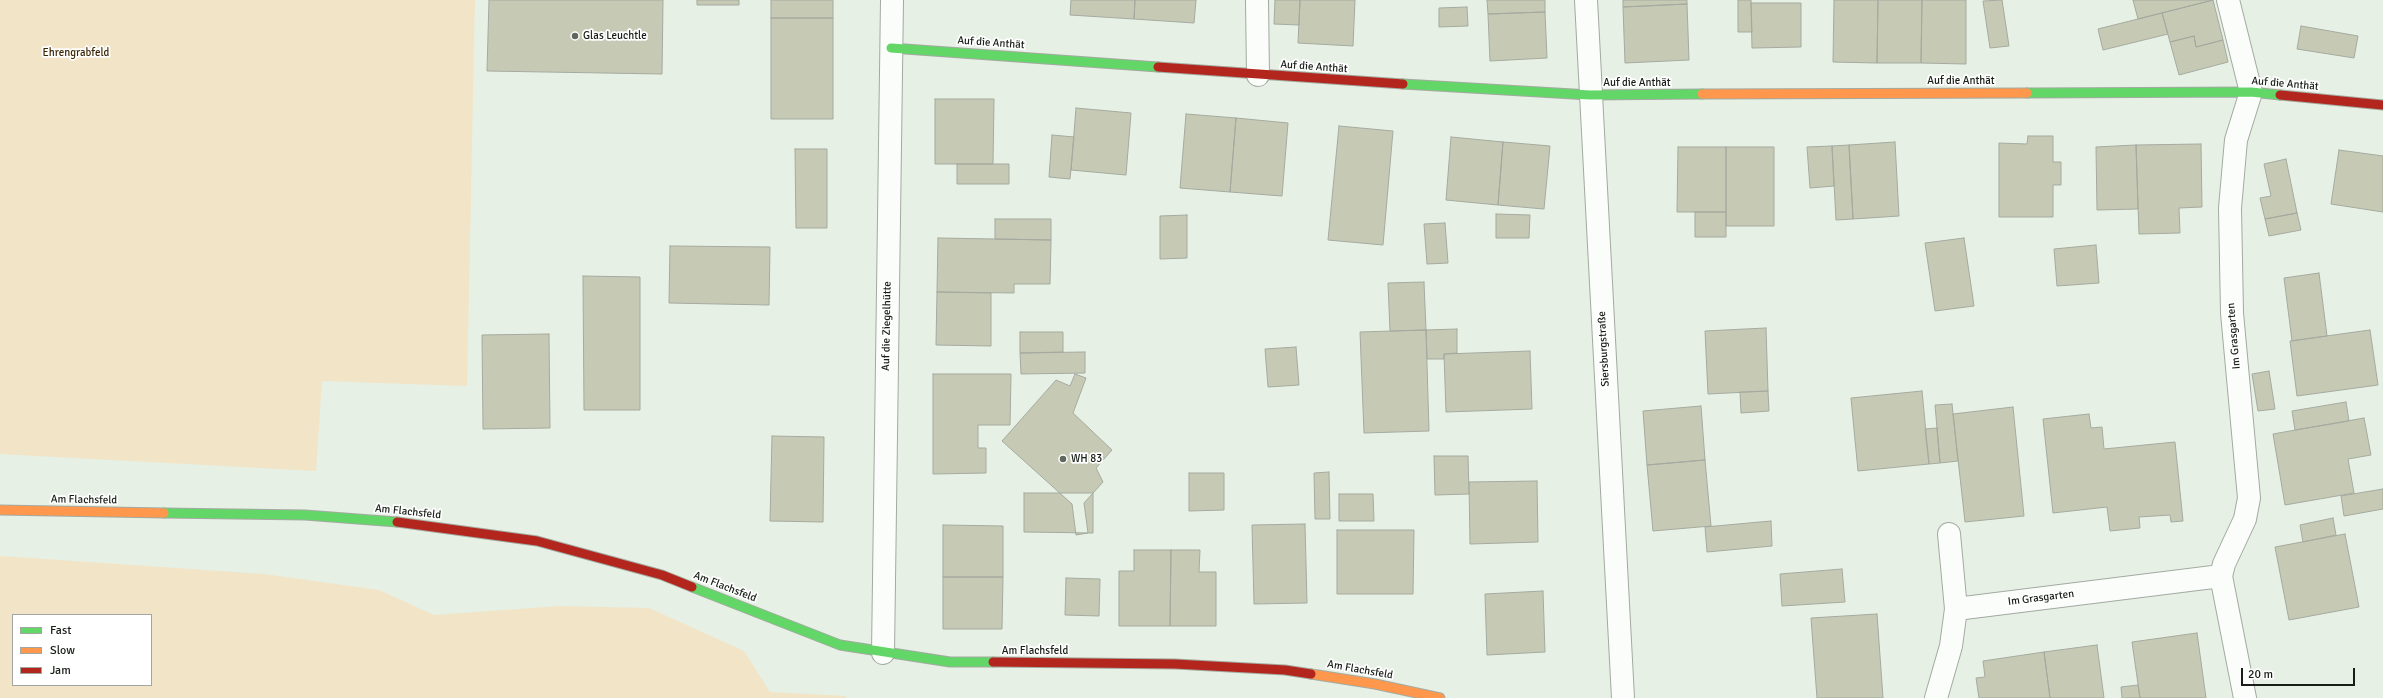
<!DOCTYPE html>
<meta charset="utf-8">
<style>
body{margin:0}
#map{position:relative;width:2383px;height:698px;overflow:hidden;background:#e6f0e4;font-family:Signika,sans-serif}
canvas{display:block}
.legend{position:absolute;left:12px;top:614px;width:140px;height:72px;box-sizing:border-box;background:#fff;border:1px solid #a2a5a2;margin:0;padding:5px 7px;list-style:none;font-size:12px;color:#171e16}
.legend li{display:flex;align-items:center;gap:8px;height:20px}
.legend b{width:20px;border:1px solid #a2a5a2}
.scale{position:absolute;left:2241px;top:668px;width:114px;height:18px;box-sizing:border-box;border:2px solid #171e16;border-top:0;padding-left:5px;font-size:12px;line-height:14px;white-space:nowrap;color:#171e16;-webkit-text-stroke:3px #fff;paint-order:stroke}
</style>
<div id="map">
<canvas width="2383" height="698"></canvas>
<ul class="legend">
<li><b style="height:5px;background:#63d668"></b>Fast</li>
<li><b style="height:5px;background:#ff974d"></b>Slow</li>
<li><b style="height:5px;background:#b3261e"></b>Jam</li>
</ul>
<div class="scale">20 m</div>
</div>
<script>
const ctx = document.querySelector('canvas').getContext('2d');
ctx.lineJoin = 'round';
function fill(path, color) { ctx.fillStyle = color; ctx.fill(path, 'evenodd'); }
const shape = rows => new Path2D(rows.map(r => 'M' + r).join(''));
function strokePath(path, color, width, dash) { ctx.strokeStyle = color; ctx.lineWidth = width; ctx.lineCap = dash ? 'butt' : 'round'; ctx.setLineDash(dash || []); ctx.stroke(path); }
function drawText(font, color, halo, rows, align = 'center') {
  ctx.font = font + ' Signika,sans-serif'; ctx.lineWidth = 3.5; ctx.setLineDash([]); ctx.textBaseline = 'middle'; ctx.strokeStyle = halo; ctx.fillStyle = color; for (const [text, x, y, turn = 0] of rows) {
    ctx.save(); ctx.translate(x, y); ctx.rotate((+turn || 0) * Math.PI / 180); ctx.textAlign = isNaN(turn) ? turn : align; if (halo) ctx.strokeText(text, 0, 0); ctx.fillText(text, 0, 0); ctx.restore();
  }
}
fill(shape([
 [0,0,475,0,467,386,322,381,316,471,0,454],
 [0,556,264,574,379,590,434,615,560,606,649,608,744,651,770,692,846,696,846,698,0,698],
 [13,615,151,615,151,685,13,685]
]), '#f2e4c7');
const building = shape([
 [489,0,663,0,662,74,487,71,489,0],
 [697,0,739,0,739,5,697,5,697,0],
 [771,0,833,0,833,18,771,18,771,0],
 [1071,0,1135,0,1134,19,1070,15,1071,0],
 [1135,0,1196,0,1194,23,1134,19,1135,0],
 [1275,0,1300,0,1299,25,1274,24,1275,0],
 [1300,0,1355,0,1353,46,1298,43,1300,0],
 [1487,0,1545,0,1545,12,1488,14,1487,0],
 [1623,0,1687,0,1687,4,1623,7,1623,0],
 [1738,0,1751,0,1752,32,1738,32,1738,0],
 [1834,0,1878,0,1877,63,1833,62,1834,0],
 [1878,0,1922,0,1921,63,1877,63,1878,0],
 [1922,0,1966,0,1966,64,1921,63,1922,0],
 [2002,0,2009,46,1990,48,1983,1,2002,0],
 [2133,0,2213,0,2138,19,2133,0],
 [2213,0,2223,40,2196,47,2194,36,2170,42,2162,13,2213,0],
 [1751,3,1801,3,1801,47,1752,48,1751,3],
 [1687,4,1689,60,1625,63,1623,7,1687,4],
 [1467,7,1468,26,1439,27,1439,8,1467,7],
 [1545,12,1547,58,1490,61,1488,14,1545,12],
 [2162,13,2168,34,2103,50,2098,29,2162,13],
 [771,18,833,18,833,119,771,119,771,18],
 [2301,26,2358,36,2354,58,2297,49,2301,26],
 [2194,36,2196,47,2223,40,2228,62,2179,75,2170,42,2194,36],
 [935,99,994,99,993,164,935,164,935,99],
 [1076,108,1131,113,1126,175,1071,170,1076,108],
 [1186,114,1236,118,1230,192,1180,188,1186,114],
 [1236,118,1288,123,1282,196,1230,192,1236,118],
 [1339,126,1393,131,1383,245,1328,240,1339,126],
 [1052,135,1074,137,1070,179,1049,177,1052,135],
 [2028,136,2053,136,2053,162,2061,162,2061,185,2053,185,2053,217,1999,217,1999,143,2027,144,2028,136],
 [1451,137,1503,142,1498,205,1446,200,1451,137],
 [1503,142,1550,146,1544,209,1498,205,1503,142],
 [1895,142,1899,216,1853,219,1849,145,1895,142],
 [2201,144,2202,207,2179,208,2180,233,2139,234,2136,145,2201,144],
 [1849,145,1853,219,1836,220,1832,146,1849,145],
 [2136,145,2138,209,2097,210,2096,147,2136,145],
 [1832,146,1834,186,1810,188,1807,147,1832,146],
 [1678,147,1726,147,1726,212,1677,212,1678,147],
 [1726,147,1774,147,1774,226,1726,226,1726,147],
 [795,149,827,149,827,228,796,228,795,149],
 [2339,150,2383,156,2383,212,2331,204,2339,150],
 [2286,159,2297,213,2265,219,2260,198,2271,196,2264,164,2286,159],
 [957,164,1009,164,1009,184,957,184,957,164],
 [1695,212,1726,212,1726,237,1695,237,1695,212],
 [2297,213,2301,230,2269,236,2265,219,2297,213],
 [1496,214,1530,215,1529,238,1496,238,1496,214],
 [1187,215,1187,258,1160,259,1160,216,1187,215],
 [995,219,1051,219,1051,240,995,239,995,219],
 [1445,223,1448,263,1427,264,1424,224,1445,223],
 [938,238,1051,240,1050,284,1014,284,1014,293,937,292,938,238],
 [1964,238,1974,306,1935,311,1925,243,1964,238],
 [2096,245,2099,283,2057,286,2054,249,2096,245],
 [670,246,770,247,769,305,669,303,670,246],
 [2319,273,2327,336,2292,341,2284,278,2319,273],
 [583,276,640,277,640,410,584,410,583,276],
 [1424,282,1426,330,1390,331,1388,283,1424,282],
 [937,292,991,293,991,346,936,345,937,292],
 [1766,328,1768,391,1708,394,1705,331,1766,328],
 [1457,329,1457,353,1444,354,1444,359,1427,359,1426,330,1457,329],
 [1426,330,1429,431,1364,433,1360,332,1426,330],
 [2370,330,2378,385,2297,396,2290,341,2370,330],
 [1020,332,1063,332,1063,352,1020,353,1020,332],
 [549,334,550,428,483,429,482,335,549,334],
 [1296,347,1299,385,1268,387,1265,349,1296,347],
 [1530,351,1532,409,1446,412,1444,354,1530,351],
 [1085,352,1085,373,1021,374,1020,353,1085,352],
 [2269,371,2275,409,2258,411,2252,374,2269,371],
 [933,374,1011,374,1010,425,978,425,978,448,986,448,986,473,933,474,933,374],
 [1075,374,1086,378,1073,413,1112,450,1096,468,1103,482,1084,503,1088,533,1076,535,1072,504,1002,441,1056,380,1070,386,1075,374],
 [1768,391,1769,411,1741,413,1740,392,1768,391],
 [1922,391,1929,464,1858,471,1851,398,1922,391],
 [2346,402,2349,421,2295,430,2292,411,2346,402],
 [1952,404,1958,461,1940,463,1935,405,1952,404],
 [1701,406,1705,460,1647,465,1643,411,1701,406],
 [2013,407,2024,516,1965,522,1953,414,2013,407],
 [2089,414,2091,428,2102,427,2104,449,2175,442,2183,521,2171,522,2170,515,2139,517,2140,528,2110,531,2107,507,2053,513,2043,419,2089,414],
 [2364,418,2371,455,2348,459,2354,493,2285,505,2273,434,2364,418],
 [1937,428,1940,463,1929,464,1925,429,1937,428],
 [772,436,824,437,823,522,770,521,772,436],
 [1434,456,1468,456,1469,494,1435,495,1434,456],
 [1705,460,1711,526,1653,531,1647,465,1705,460],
 [1329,472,1330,519,1315,519,1314,473,1329,472],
 [1189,473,1224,473,1224,510,1189,511,1189,473],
 [1537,481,1538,542,1470,544,1469,482,1537,481],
 [2383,489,2383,509,2344,516,2341,496,2383,489],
 [1024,493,1093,493,1093,533,1024,532,1024,493],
 [1339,494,1373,494,1374,521,1339,521,1339,494],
 [2333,518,2336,535,2303,542,2300,525,2333,518],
 [1771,521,1772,546,1707,552,1705,527,1771,521],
 [1305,524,1307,603,1254,604,1252,525,1305,524],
 [943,525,1003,526,1003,577,943,577,943,525],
 [1337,530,1414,530,1413,594,1337,594,1337,530],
 [2345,534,2359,607,2289,620,2275,547,2345,534],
 [1134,550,1171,550,1170,626,1119,626,1119,571,1134,571,1134,550],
 [1171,550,1200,550,1199,572,1216,572,1216,626,1170,626,1171,550],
 [1842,569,1845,602,1782,606,1780,574,1842,569],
 [943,577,1003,577,1002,629,943,629,943,577],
 [1066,578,1100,579,1099,616,1065,615,1066,578],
 [1543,591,1545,652,1487,655,1485,594,1543,591],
 [1877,614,1883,698,1817,698,1811,618,1877,614],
 [2197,633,2206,698,2140,698,2132,642,2197,633],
 [2097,645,2104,698,2050,698,2044,652,2097,645],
 [2044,652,2050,698,1979,698,1976,678,1985,677,1983,661,2044,652],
 [2138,685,2140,698,2122,698,2121,687,2138,685]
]);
fill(building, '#c6cab4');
strokePath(building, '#a5aaa0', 1);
const street = shape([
 [1257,0,1258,75],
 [1586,0,1623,698],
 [2228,0,2251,92,2236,140,2230,208,2232,313,2249,498,2245,519,2224,564,2221,576,2245,698],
 [1956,609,2221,576],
 [883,653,892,0],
 [1936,698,1951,646,1956,609,1949,534]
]);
const fast = shape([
 [891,48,1158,67],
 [1403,84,1590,95,1702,94],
 [2027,93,2251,92,2280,95],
 [164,513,305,515,397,522],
 [692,587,840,645,950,662,993,662]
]);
const slow = shape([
 [1702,94,2027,93],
 [0,510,164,513],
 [1311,674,1375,684,1440,698]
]);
const jam = shape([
 [1158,67,1403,84],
 [2280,95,2383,105],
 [397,522,537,541,662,575,692,587],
 [993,662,1175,664,1285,670,1311,674]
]);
strokePath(street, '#a3aaa1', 24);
strokePath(fast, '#a3aaa1', 11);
strokePath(slow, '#a3aaa1', 11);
strokePath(jam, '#a3aaa1', 11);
strokePath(street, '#fbfdfb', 22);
strokePath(fast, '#63d668', 9);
strokePath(slow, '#ff974d', 9);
strokePath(jam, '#b3261e', 9);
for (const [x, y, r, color] of [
 [575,36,4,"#5f685e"],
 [1063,459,4,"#5f685e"]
]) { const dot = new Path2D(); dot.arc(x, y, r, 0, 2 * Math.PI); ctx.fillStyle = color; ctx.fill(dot); strokePath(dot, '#fff', 1.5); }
drawText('11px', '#171e16', '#fff', [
 ["Glas Leuchtle",583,36],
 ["WH 83",1071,459]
], 'left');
drawText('11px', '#171e16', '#fff', [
 ["Auf die Anthät",991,43,4],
 ["Auf die Anthät",1314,67,4],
 ["Auf die Anthät",1961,81],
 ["Auf die Anthät",1637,83],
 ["Auf die Anthät",2285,84,5],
 ["Auf die Ziegelhütte",887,326,-89],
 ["Im Grasgarten",2234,336,-95],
 ["Siersburgstraße",1604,349,-93],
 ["Am Flachsfeld",84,500,1],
 ["Am Flachsfeld",408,512,6],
 ["Am Flachsfeld",725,587,21],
 ["Im Grasgarten",2041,598,-7],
 ["Am Flachsfeld",1035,651],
 ["Am Flachsfeld",1360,670,10]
]);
drawText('11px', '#3b2504', '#fff', [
 ["Ehrengrabfeld",76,53]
]);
</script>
